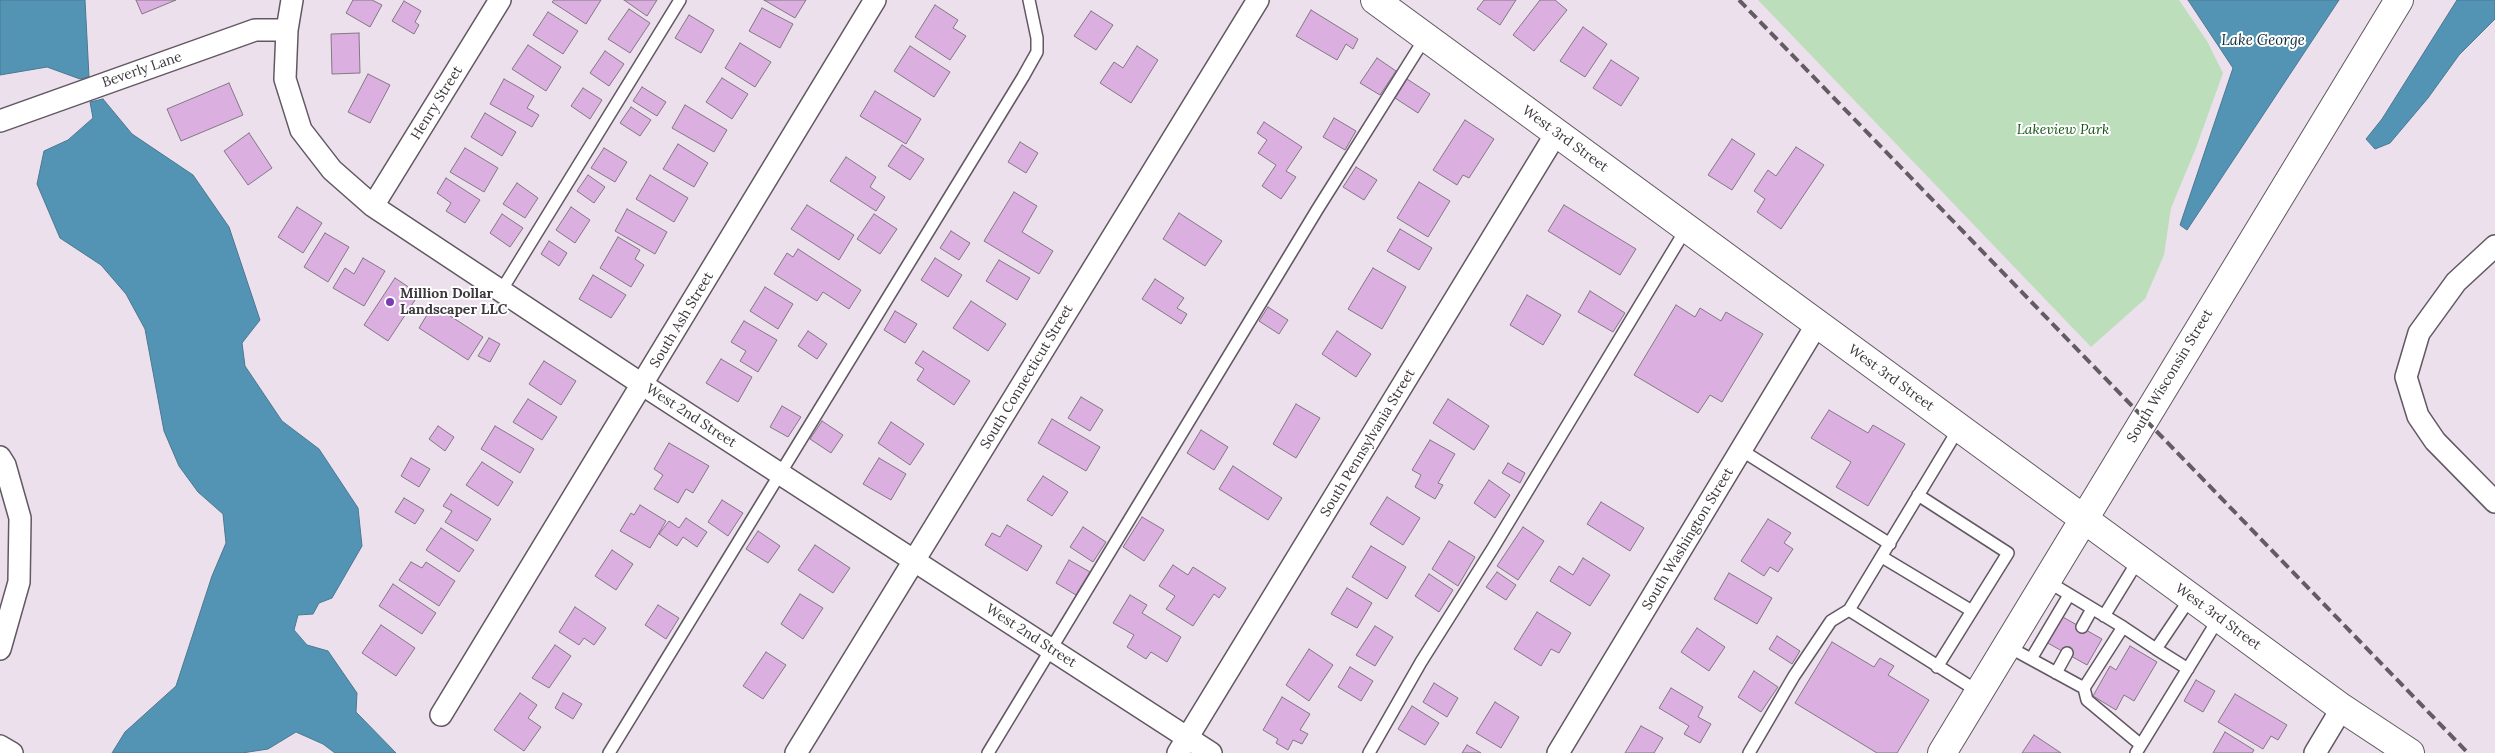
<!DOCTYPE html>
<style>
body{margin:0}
canvas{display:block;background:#ece0ed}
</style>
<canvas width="2495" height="753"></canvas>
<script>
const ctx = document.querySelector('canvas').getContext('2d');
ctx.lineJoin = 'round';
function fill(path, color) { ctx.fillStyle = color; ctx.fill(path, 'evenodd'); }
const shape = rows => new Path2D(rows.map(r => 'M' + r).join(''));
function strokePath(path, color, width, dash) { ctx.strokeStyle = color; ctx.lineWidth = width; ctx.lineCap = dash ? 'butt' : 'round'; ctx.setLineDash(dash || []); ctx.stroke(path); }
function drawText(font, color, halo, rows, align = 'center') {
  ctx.font = font + ' Lora,serif'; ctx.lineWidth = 4; ctx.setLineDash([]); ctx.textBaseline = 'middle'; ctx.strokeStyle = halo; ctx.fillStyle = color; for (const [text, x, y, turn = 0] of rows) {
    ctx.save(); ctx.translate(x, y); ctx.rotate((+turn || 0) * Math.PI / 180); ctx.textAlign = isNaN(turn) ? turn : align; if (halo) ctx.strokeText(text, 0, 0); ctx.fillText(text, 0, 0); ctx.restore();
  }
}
fill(shape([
 [1758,0,2179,0,2207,41,2223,73,2196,148,2171,208,2164,255,2145,299,2091,347]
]), '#bddebb');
const water = shape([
 [0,0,85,0,89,77,80,79,47,67,0,75,0,0],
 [2188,0,2339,0,2187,230,2180,225,2233,68,2188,0],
 [2457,0,2495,0,2495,19,2459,55,2428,98,2390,143,2375,149,2366,139,2382,119,2457,0],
 [103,99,132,134,193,175,229,227,260,320,242,343,245,366,282,421,319,449,358,508,362,546,332,598,319,603,313,614,298,615,294,630,307,645,328,651,357,693,356,712,396,753,335,753,323,744,296,732,268,749,242,753,112,753,125,732,176,686,212,576,226,543,223,514,198,492,179,466,164,431,145,329,126,294,101,265,60,238,37,184,44,151,68,140,93,118,90,102,103,99]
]);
fill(water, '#5394b5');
strokePath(water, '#4c7891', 1);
const building = shape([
 [136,0,176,0,142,14,136,0],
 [353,0,372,0,382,5,370,27,346,13,353,0],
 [554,0,601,0,586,24,552,2,554,0],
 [624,0,657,0,647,16,624,0],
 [764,0,806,0,795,18,764,0],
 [1484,0,1516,0,1500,25,1477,9,1484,0],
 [1540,0,1555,0,1567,10,1534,51,1513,35,1540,0],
 [404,1,421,11,415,22,419,25,414,34,392,21,404,1],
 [935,5,958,20,953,28,966,36,950,60,915,37,935,5],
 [762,8,793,24,780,48,749,31,762,8],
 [629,9,650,23,630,53,608,39,629,9],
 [1311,10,1358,39,1353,49,1346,44,1337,60,1296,36,1311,10],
 [1091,11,1113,25,1096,50,1074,36,1091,11],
 [548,12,578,31,563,54,533,35,548,12],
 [689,15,714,30,701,53,675,38,689,15],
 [1583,27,1607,44,1585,77,1560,61,1583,27],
 [359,33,360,73,332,74,331,34,359,33],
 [740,43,771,62,755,87,725,68,740,43],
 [528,45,561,67,546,91,512,69,528,45],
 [910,46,950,72,934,97,894,71,910,46],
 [1137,46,1158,60,1131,103,1100,83,1114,62,1123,68,1137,46],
 [605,51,624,64,609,86,590,73,605,51],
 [1377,58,1396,71,1380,95,1360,83,1377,58],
 [1611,60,1639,78,1621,106,1593,88,1611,60],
 [368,74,390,85,370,123,348,112,368,74],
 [722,78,748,94,732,119,706,102,722,78],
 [504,79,534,96,527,108,539,115,532,127,490,104,504,79],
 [1407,79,1430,94,1418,113,1395,98,1407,79],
 [229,83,243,115,181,141,167,109,229,83],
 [642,87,666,102,657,116,633,101,642,87],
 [583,88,602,100,590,119,571,106,583,88],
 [875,91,921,119,906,144,860,116,875,91],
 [685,105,727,130,714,152,672,128,685,105],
 [631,107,651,120,640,136,620,123,631,107],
 [485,113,516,132,502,156,471,137,485,113],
 [1334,118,1356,131,1345,150,1323,137,1334,118],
 [1465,120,1494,139,1469,178,1463,175,1457,185,1433,170,1465,120],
 [1264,122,1302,147,1286,171,1296,177,1281,199,1262,186,1276,165,1258,153,1267,140,1257,133,1264,122],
 [249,133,272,168,248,185,224,151,249,133],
 [1732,139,1755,154,1732,190,1708,175,1732,139],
 [1020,142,1038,153,1026,173,1008,162,1020,142],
 [678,144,708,163,694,187,663,169,678,144],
 [902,145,924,159,910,180,888,166,902,145],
 [1796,147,1824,165,1781,229,1757,212,1765,199,1754,191,1768,170,1776,176,1796,147],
 [465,148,498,168,484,192,450,172,465,148],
 [604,148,627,162,615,182,591,168,604,148],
 [846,157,876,177,870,187,885,197,876,211,830,181,846,157],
 [1356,167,1377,180,1364,200,1343,187,1356,167],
 [588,175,605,187,594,203,577,191,588,175],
 [650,175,688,198,674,222,636,199,650,175],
 [446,178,480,200,465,223,446,211,451,203,437,193,446,178],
 [1419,182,1450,201,1428,237,1397,218,1419,182],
 [517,183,538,198,525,218,503,204,517,183],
 [1014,192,1037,206,1022,232,1053,251,1039,274,984,241,1014,192],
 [807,205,854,235,839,260,791,229,807,205],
 [1564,205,1636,249,1620,275,1548,231,1564,205],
 [297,207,322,223,303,253,278,237,297,207],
 [571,207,590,220,575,243,556,230,571,207],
 [627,209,667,232,655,254,615,231,627,209],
 [1179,213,1222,241,1205,266,1163,239,1179,213],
 [502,214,523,228,510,247,490,233,502,214],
 [874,214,897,229,880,254,857,239,874,214],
 [1400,229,1432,248,1419,270,1387,251,1400,229],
 [951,231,970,243,959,260,940,248,951,231],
 [325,233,349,247,328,282,304,267,325,233],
 [618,237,640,250,635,259,644,265,631,287,600,268,618,237],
 [549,241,567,253,559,266,541,254,549,241],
 [798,249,861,290,849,309,823,292,817,301,774,274,787,253,793,257,798,249],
 [363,258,385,271,364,306,333,288,345,268,354,274,363,258],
 [935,258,962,275,948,297,921,280,935,258],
 [999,260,1030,278,1017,300,986,281,999,260],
 [1373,268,1406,287,1382,329,1348,309,1373,268],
 [593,275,626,295,611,318,579,299,593,275],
 [395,278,419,294,388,341,364,325,395,278],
 [1155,279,1184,298,1177,308,1187,314,1181,324,1142,299,1155,279],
 [765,287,793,304,778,329,750,311,765,287],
 [1590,291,1625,313,1613,332,1578,312,1590,291],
 [1527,295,1561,315,1543,345,1510,325,1527,295],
 [971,301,1006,324,988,351,953,328,971,301],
 [433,305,483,337,468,360,419,328,433,305],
 [1676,305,1695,317,1700,308,1721,321,1726,312,1763,334,1722,402,1710,395,1698,413,1634,375,1676,305],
 [1268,307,1288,320,1279,334,1259,321,1268,307],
 [895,311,917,324,905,343,884,330,895,311],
 [744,321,777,340,758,372,740,361,746,351,731,342,744,321],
 [808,331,827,344,817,359,798,346,808,331],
 [1337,331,1371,354,1356,377,1322,354,1337,331],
 [489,338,500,344,490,362,478,356,489,338],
 [923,351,970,381,954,405,917,380,924,369,915,363,923,351],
 [721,359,752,377,738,402,706,383,721,359],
 [544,361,576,381,561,405,529,384,544,361],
 [1081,397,1103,410,1090,431,1068,418,1081,397],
 [528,399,557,417,542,440,513,422,528,399],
 [1448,399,1489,426,1474,450,1433,423,1448,399],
 [1296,404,1320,418,1296,458,1273,444,1296,404],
 [782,406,801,417,788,437,770,427,782,406],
 [1829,410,1868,433,1873,425,1905,444,1868,506,1836,487,1851,462,1811,438,1829,410],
 [1052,419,1100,447,1086,471,1038,443,1052,419],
 [822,421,843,435,831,453,810,439,822,421],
 [891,422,924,444,910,465,878,443,891,422],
 [438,426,454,437,445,451,429,439,438,426],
 [495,426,534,449,520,473,481,449,495,426],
 [1201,430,1228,447,1214,470,1187,453,1201,430],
 [1430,440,1455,454,1438,483,1443,485,1435,499,1415,487,1421,475,1412,470,1430,440],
 [669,443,709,466,693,493,686,489,678,503,654,489,663,475,654,469,669,443],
 [411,458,430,469,419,487,401,476,411,458],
 [879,458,906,474,891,500,863,484,879,458],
 [482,462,513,482,498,506,466,485,482,462],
 [1508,463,1525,473,1520,483,1502,473,1508,463],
 [1233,466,1282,498,1268,520,1219,489,1233,466],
 [1043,476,1068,492,1052,516,1027,500,1043,476],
 [1489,480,1510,495,1495,518,1474,503,1489,480],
 [451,494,491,519,477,541,445,522,452,511,443,506,451,494],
 [1387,497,1420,518,1403,545,1370,524,1387,497],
 [404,498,424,510,415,524,395,512,404,498],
 [722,500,743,513,728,536,708,522,722,500],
 [1601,502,1644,528,1630,551,1587,524,1601,502],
 [640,505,666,521,650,548,620,531,631,513,634,515,640,505],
 [1142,517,1164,530,1144,561,1123,547,1142,517],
 [686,518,707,532,697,547,683,537,677,546,659,534,669,521,679,528,686,518],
 [1768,519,1791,533,1784,543,1793,549,1778,572,1770,567,1764,576,1741,561,1768,519],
 [1007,525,1042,546,1027,571,985,545,992,533,1000,537,1007,525],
 [1083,527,1106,542,1093,562,1070,547,1083,527],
 [1523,527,1544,541,1518,580,1497,566,1523,527],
 [441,528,474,550,459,572,426,550,441,528],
 [758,531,780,546,768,563,746,549,758,531],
 [1449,541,1475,557,1458,586,1432,569,1449,541],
 [815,545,850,568,833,593,798,570,815,545],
 [1371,546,1406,567,1387,599,1352,577,1371,546],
 [612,550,633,564,616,590,595,576,612,550],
 [1583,558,1610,575,1590,606,1550,581,1559,566,1573,575,1583,558],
 [1069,560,1090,572,1076,595,1056,583,1069,560],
 [411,562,422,568,426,562,455,581,439,606,399,580,411,562],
 [1173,565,1188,575,1193,567,1226,588,1219,598,1214,594,1193,626,1166,609,1175,596,1159,586,1173,565],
 [1497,572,1516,585,1506,600,1486,587,1497,572],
 [1729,573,1772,598,1757,624,1714,599,1729,573],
 [1429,574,1453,590,1439,612,1415,596,1429,574],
 [393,584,436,613,422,634,379,606,393,584],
 [1347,588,1372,603,1357,628,1331,614,1347,588],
 [800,594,823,608,803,639,781,624,800,594],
 [1130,595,1147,605,1142,613,1181,637,1167,662,1151,652,1146,659,1127,647,1134,635,1113,623,1130,595],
 [658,605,679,618,666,639,645,625,658,605],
 [575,607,606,628,594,645,584,638,579,645,559,632,575,607],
 [1537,612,1571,633,1559,653,1551,649,1541,666,1514,649,1537,612],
 [2061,616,2102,639,2087,665,2046,642,2061,616],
 [381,625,415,648,396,676,362,653,381,625],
 [1375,626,1393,637,1375,666,1356,655,1375,626],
 [1697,628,1725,647,1709,671,1681,652,1697,628],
 [1777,636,1800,651,1792,664,1769,649,1777,636],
 [1832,642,1874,667,1880,658,1894,666,1888,675,1929,700,1897,753,1877,753,1795,703,1832,642],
 [555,645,571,656,549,688,532,678,555,645],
 [2130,646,2157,662,2134,701,2124,695,2116,710,2093,696,2110,666,2116,670,2130,646],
 [1309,649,1333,665,1309,701,1286,685,1309,649],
 [766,652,786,665,763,699,743,686,766,652],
 [1350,667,1373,681,1361,701,1338,687,1350,667],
 [1754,671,1778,687,1761,712,1738,697,1754,671],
 [2196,680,2215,691,2203,712,2184,701,2196,680],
 [1434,683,1458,698,1447,717,1423,702,1434,683],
 [1671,688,1703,707,1698,717,1711,724,1700,743,1684,734,1689,726,1659,708,1671,688],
 [520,693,537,705,528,718,541,727,524,751,494,730,520,693],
 [563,693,582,704,573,719,555,708,563,693],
 [2235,694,2287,725,2278,740,2271,736,2263,749,2218,722,2235,694],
 [1282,697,1310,714,1300,730,1308,734,1302,744,1293,740,1288,750,1276,743,1278,739,1263,730,1282,697],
 [1495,702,1519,717,1501,748,1476,733,1495,702],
 [1412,706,1439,723,1425,745,1398,729,1412,706],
 [1641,726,1663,738,1654,753,1625,753,1641,726],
 [2225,732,2254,750,2252,753,2213,753,2225,732],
 [2034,735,2061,753,2022,753,2034,735],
 [1467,745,1481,753,1462,753,1467,745]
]);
fill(building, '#dbafdf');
strokePath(building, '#837884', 1);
const service = shape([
 [501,291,680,0],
 [1959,428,1849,610,1979,692],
 [1741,450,1890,544],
 [1918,495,2008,553,1937,667],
 [1882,557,1972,611],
 [2104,616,2139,559],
 [2082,627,2092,609],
 [2123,627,2156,649,2191,597],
 [2007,646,2084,688,2123,627,2047,581],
 [2156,649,2188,669],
 [2031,659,2069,595],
 [2056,673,2067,653],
 [2084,688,2087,700,2141,745],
 [609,753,1023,77,1037,52,1037,38,1029,0],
 [988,753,1317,210,1425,38],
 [1369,753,1421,662,1493,548,1686,229],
 [1749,753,1794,676,1831,621,1849,610],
 [2136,753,2219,618]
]);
const minor = shape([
 [292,0,287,30,285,79,301,130,332,170,373,206,643,385,1211,753],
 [0,121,255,30,287,30],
 [373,206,500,0],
 [2495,246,2456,282,2419,333,2406,377,2418,416,2435,441,2495,502],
 [0,457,5,465,20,518,19,582,0,649],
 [441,715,875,0],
 [0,746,12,753],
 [796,753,1258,0],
 [1178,753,1557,132],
 [1558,753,1817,324],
 [2315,753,2342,708]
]);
const tertiary = shape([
 [1375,0,2342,708,2410,753],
 [1942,753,2399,0]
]);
strokePath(service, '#625863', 14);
strokePath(minor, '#625863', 24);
strokePath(tertiary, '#625863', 30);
strokePath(service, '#fff', 11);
strokePath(minor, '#fff', 21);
strokePath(tertiary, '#fff', 28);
strokePath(shape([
 [1739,0,2468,753]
]), '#635c63', 4, [10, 5]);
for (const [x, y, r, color] of [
 [390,302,5,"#783db3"]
]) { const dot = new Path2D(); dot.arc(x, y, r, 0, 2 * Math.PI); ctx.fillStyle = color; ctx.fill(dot); strokePath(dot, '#fff', 2); }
drawText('14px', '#3c373c', '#fff', [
 ["Beverly Lane",142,70,-19],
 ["Henry Street",437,103,-58],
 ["West 3rd Street",1565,139,36],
 ["South Ash Street",682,320,-59],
 ["South Wisconsin Street",2170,376,-59],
 ["South Connecticut Street",1027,377,-59],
 ["West 3rd Street",1891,378,36],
 ["West 2nd Street",691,416,33],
 ["South Pennsylvania Street",1368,443,-59],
 ["South Washington Street",1688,539,-59],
 ["West 3rd Street",2218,617,36],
 ["West 2nd Street",1031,636,33]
]);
drawText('italic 14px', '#165517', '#fff', [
 ["Lakeview Park",2063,130]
]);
drawText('bold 14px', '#3c373c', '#fff', [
 ["Million Dollar",400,294],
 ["Landscaper LLC",400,310]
], 'left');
drawText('italic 15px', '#0f2e3c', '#fff', [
 ["Lake George",2263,41]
]);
</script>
